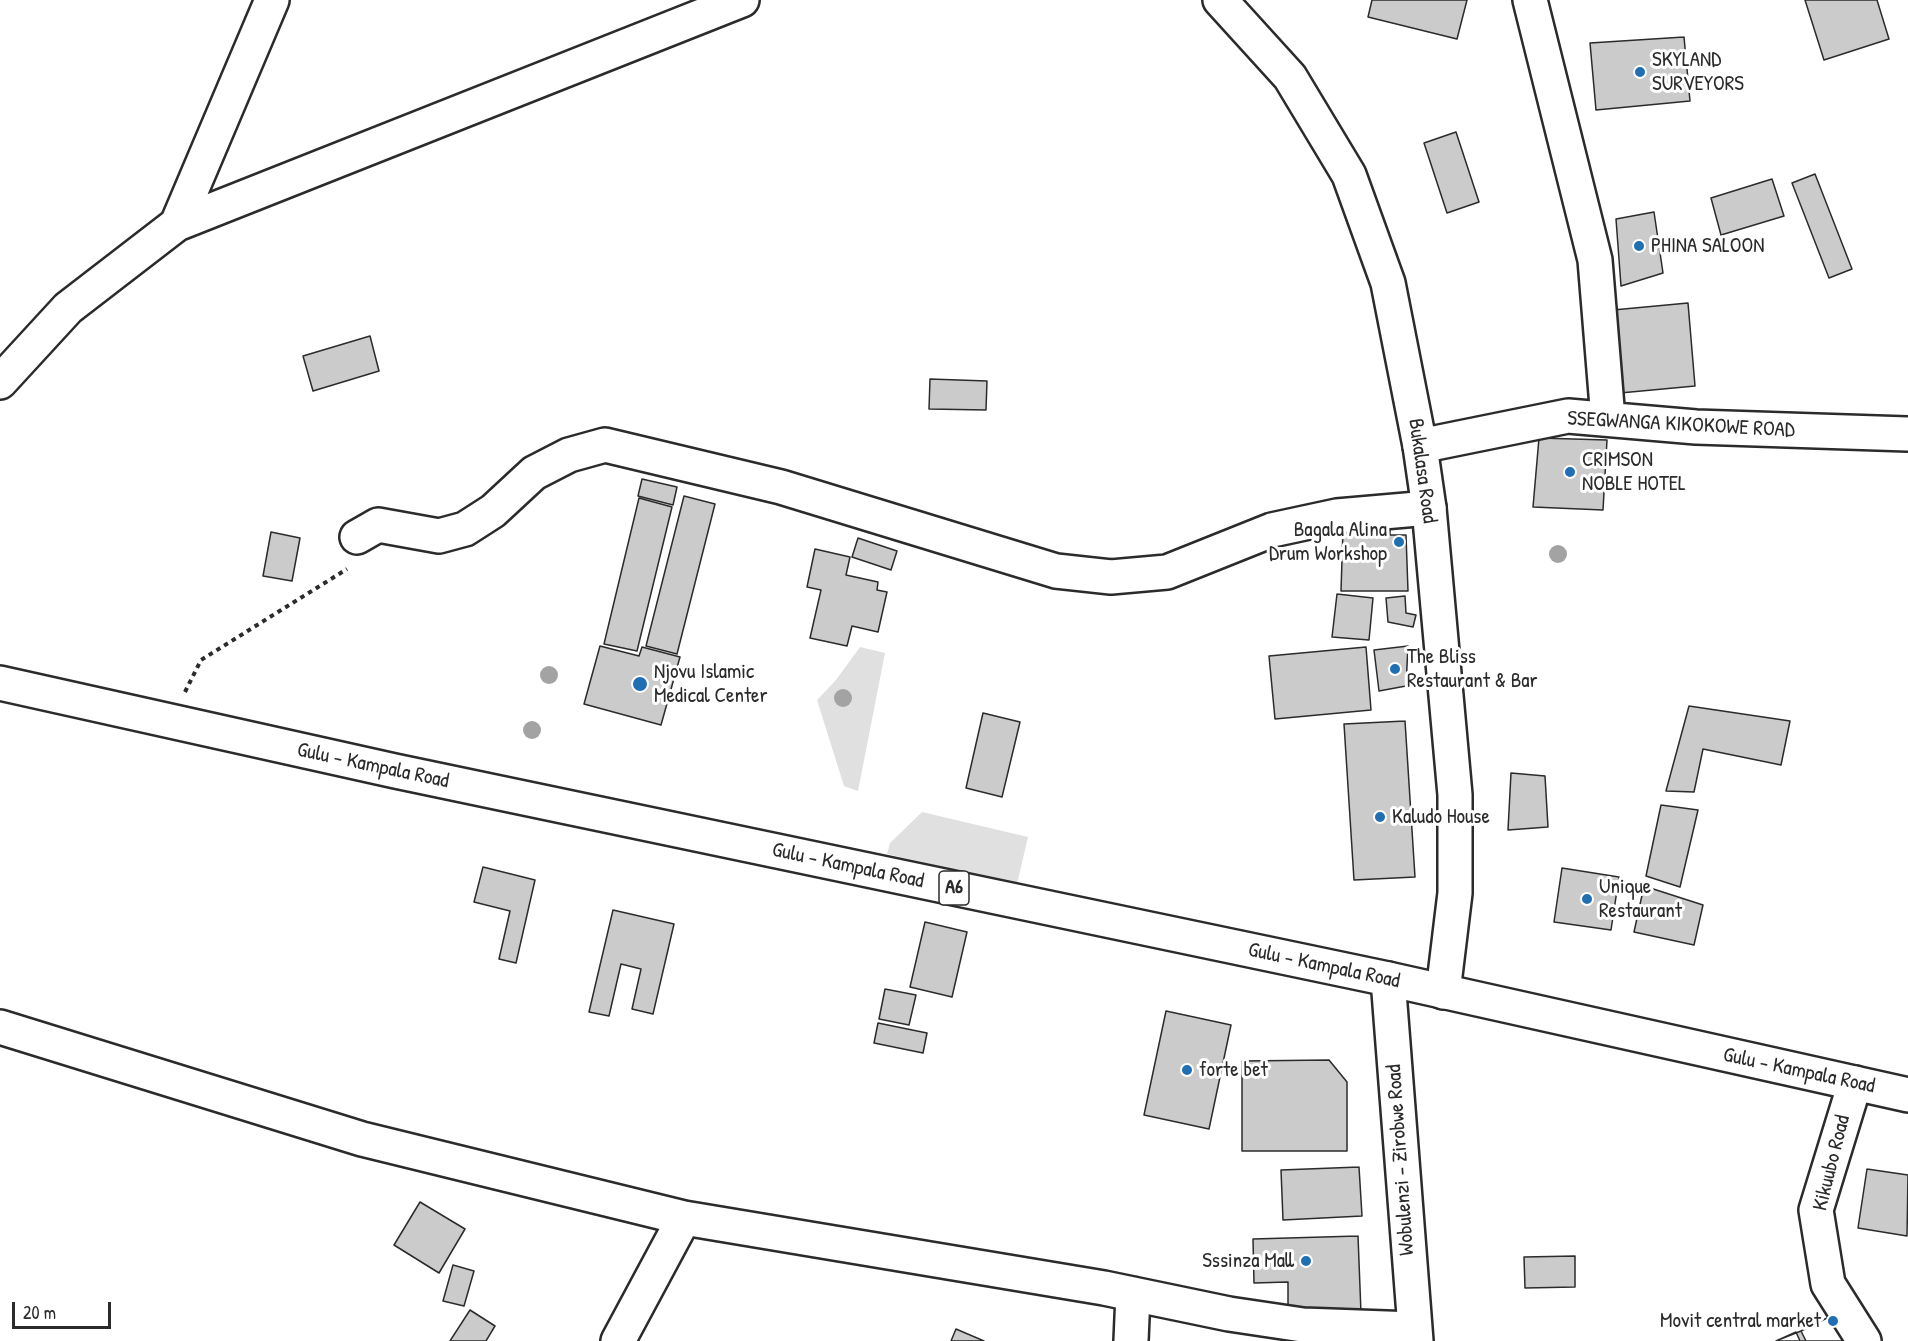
<!DOCTYPE html>
<style>
body{margin:0}
#map{position:relative;width:1908px;height:1341px;overflow:hidden;background:#fff;font-family:"Patrick Hand",sans-serif}
canvas{display:block}
.scale{position:absolute;left:12px;top:1302px;width:99px;height:27px;box-sizing:border-box;border:3px solid #2b2b2b;border-top:0;padding-left:8px;font-size:18px;line-height:21px;white-space:nowrap;color:#2b2b2b;-webkit-text-stroke:4px #fff;paint-order:stroke}
</style>
<div id="map">
<canvas width="1908" height="1341"></canvas>
<div class="scale">20 m</div>
</div>
<script>
const ctx = document.querySelector('canvas').getContext('2d');
ctx.lineJoin = 'round';
function fill(path, color) { ctx.fillStyle = color; ctx.fill(path, 'evenodd'); }
const shape = rows => new Path2D(rows.map(r => 'M' + r).join(''));
function strokePath(path, color, width, dash) { ctx.strokeStyle = color; ctx.lineWidth = width; ctx.lineCap = dash ? 'butt' : 'round'; ctx.setLineDash(dash || []); ctx.stroke(path); }
function drawText(font, color, halo, rows, align = 'center') {
  ctx.font = font + ' "Patrick Hand",sans-serif'; ctx.lineWidth = 6; ctx.setLineDash([]); ctx.textBaseline = 'middle'; ctx.strokeStyle = halo; ctx.fillStyle = color; for (const [text, x, y, turn = 0] of rows) {
    ctx.save(); ctx.translate(x, y); ctx.rotate((+turn || 0) * Math.PI / 180); ctx.textAlign = isNaN(turn) ? turn : align; if (halo) ctx.strokeText(text, 0, 0); ctx.fillText(text, 0, 0); ctx.restore();
  }
}
fill(shape([
 [860,647,885,653,858,791,844,786,817,700,836,680],
 [922,812,1028,837,1017,884,887,854,890,843]
]), '#e0e0e0');
const building = shape([
 [1372,0,1467,0,1457,39,1368,17,1372,0],
 [1805,0,1877,0,1889,39,1824,60,1805,0],
 [1684,37,1690,101,1596,110,1590,43,1684,37],
 [1456,132,1479,202,1447,213,1424,143,1456,132],
 [1815,174,1852,269,1829,278,1792,183,1815,174],
 [1772,179,1784,216,1721,235,1711,198,1772,179],
 [1654,212,1663,273,1621,286,1616,219,1654,212],
 [1688,303,1695,386,1620,393,1613,310,1688,303],
 [370,336,379,371,313,391,303,356,370,336],
 [930,379,987,381,986,410,929,409,930,379],
 [1539,438,1607,440,1603,510,1533,507,1539,438],
 [642,479,677,487,673,505,638,496,642,479],
 [684,496,715,504,677,654,646,646,684,496],
 [639,498,672,507,637,651,604,644,639,498],
 [1390,523,1390,535,1406,535,1408,591,1341,591,1343,529,1390,523],
 [271,532,300,538,292,581,263,576,271,532],
 [858,538,897,551,891,570,852,557,858,538],
 [815,549,850,557,846,575,878,582,877,590,887,592,878,632,852,626,847,646,810,638,821,590,807,587,815,549],
 [1337,594,1373,598,1369,640,1332,637,1337,594],
 [1405,596,1406,613,1416,615,1413,627,1388,622,1386,598,1405,596],
 [600,646,639,656,642,647,680,657,661,725,584,704,600,646],
 [1408,646,1406,686,1379,691,1374,650,1408,646],
 [1366,647,1371,710,1275,719,1269,656,1366,647],
 [1689,706,1790,721,1781,765,1703,749,1694,792,1666,791,1689,706],
 [983,713,1020,722,1002,797,966,788,983,713],
 [1405,721,1415,877,1354,880,1344,724,1405,721],
 [1511,773,1545,776,1548,827,1508,830,1511,773],
 [1661,805,1698,810,1680,887,1646,876,1661,805],
 [483,867,535,880,516,963,499,959,510,911,474,902,483,867],
 [1562,868,1619,877,1611,930,1554,922,1562,868],
 [1644,886,1703,905,1694,945,1634,932,1644,886],
 [613,910,674,924,653,1014,632,1009,641,969,621,964,609,1016,589,1012,613,910],
 [925,922,967,932,952,997,910,987,925,922],
 [885,989,916,995,909,1025,879,1019,885,989],
 [1166,1011,1231,1025,1209,1129,1144,1115,1166,1011],
 [878,1023,927,1033,923,1053,874,1043,878,1023],
 [1329,1060,1347,1082,1347,1151,1242,1151,1242,1061,1329,1060],
 [1359,1167,1362,1216,1283,1220,1281,1170,1359,1167],
 [1867,1169,1908,1175,1907,1236,1858,1228,1867,1169],
 [420,1202,465,1229,439,1273,394,1245,420,1202],
 [1358,1236,1361,1313,1288,1316,1288,1282,1254,1283,1253,1239,1358,1236],
 [1575,1256,1575,1287,1525,1288,1524,1257,1575,1256],
 [453,1265,474,1271,464,1306,443,1301,453,1265],
 [470,1310,495,1326,486,1341,450,1341,470,1310],
 [1841,1311,1855,1341,1776,1341,1801,1331,1841,1311],
 [1841,1311,1855,1341,1806,1341,1801,1331,1841,1311],
 [956,1329,984,1341,951,1341,956,1329],
 [1796,1332,1800,1341,1776,1341,1796,1332]
]);
fill(building, '#cbcbcb');
strokePath(building, '#2b2b2b', 1.5);
const street = shape([
 [1530,0,1595,260,1608,419],
 [177,224,742,0],
 [0,382,68,308,177,224,272,0],
 [1420,446,1568,416,1696,427,1908,434],
 [357,537,378,525,439,536,465,529,493,511,534,473,569,455,605,445,781,487,1056,571,1111,577,1167,572,1272,530,1337,516,1429,508],
 [0,1027,362,1139,684,1218,1104,1288,1229,1314,1303,1325,1414,1329],
 [1855,1083,1816,1210,1828,1284,1864,1341],
 [618,1341,684,1218],
 [1131,1341,1133,1294]
]);
const secondary = shape([
 [1220,0,1290,77,1349,175,1388,283,1420,446,1429,508,1455,795,1455,893,1443,992],
 [1388,979,1416,1341]
]);
const primary = shape([
 [0,683,395,771,1388,979,1908,1095]
]);
strokePath(street, '#2b2b2b', 38);
strokePath(secondary, '#2b2b2b', 38);
strokePath(primary, '#2b2b2b', 38);
strokePath(shape([
 [185,692,201,660,347,569]
]), '#2b2b2b', 4, [4.5, 4.5]);
strokePath(street, '#fff', 33);
strokePath(secondary, '#fff', 33);
strokePath(primary, '#fff', 33);
ctx.fillStyle = '#a3a3a3';
for (const [x, y] of [
 [1558,554],
 [549,675],
 [843,698],
 [532,730]
]) { ctx.beginPath(); ctx.arc(x, y, 9, 0, 2 * Math.PI); ctx.fill(); }
for (const [x, y, r, color] of [
 [1640,72,6,"#1f6fb2"],
 [1639,246,6,"#1f6fb2"],
 [1570,472,6,"#1f6fb2"],
 [1399,542,6,"#1f6fb2"],
 [1395,669,6,"#1f6fb2"],
 [640,684,8,"#1f6fb2"],
 [1380,817,6,"#1f6fb2"],
 [1587,899,6,"#1f6fb2"],
 [1187,1070,6,"#1f6fb2"],
 [1306,1261,6,"#1f6fb2"],
 [1833,1321,6,"#1f6fb2"]
]) { const dot = new Path2D(); dot.arc(x, y, r, 0, 2 * Math.PI); ctx.fillStyle = color; ctx.fill(dot); strokePath(dot, '#fff', 2); }
for (const [x, y, w] of [
 [954,888,30]
]) { const box = new Path2D(); box.roundRect(x - w / 2, y - 17, w, 34, 4.5); ctx.fillStyle = '#fff'; ctx.fill(box); strokePath(box, '#2b2b2b', 1.5); }
drawText('bold 20px', '#2b2b2b', null, [
 ["A6",954,888]
]);
drawText('21px', '#2b2b2b', '#fff', [
 ["SKYLAND",1652,60],
 ["SURVEYORS",1652,84],
 ["PHINA SALOON",1651,246],
 ["CRIMSON",1582,460],
 ["NOBLE HOTEL",1582,484],
 ["Bagala Alina",1387,530,"right"],
 ["Drum Workshop",1387,554,"right"],
 ["The Bliss",1407,657],
 ["Restaurant & Bar",1407,681],
 ["Njovu Islamic",654,672],
 ["Medical Center",654,696],
 ["Kaludo House",1392,817],
 ["Unique",1599,887],
 ["Restaurant",1599,911],
 ["forte bet",1199,1070],
 ["Sssinza Mall",1294,1261,"right"],
 ["Movit central market",1821,1321,"right"]
], 'left');
drawText('21px', '#2b2b2b', '#fff', [
 ["SSEGWANGA KIKOKOWE ROAD",1681,425,3],
 ["Bukalasa Road",1422,471,82],
 ["Gulu - Kampala Road",373,766,12],
 ["Gulu - Kampala Road",848,866,12],
 ["Gulu - Kampala Road",1324,966,12],
 ["Gulu - Kampala Road",1799,1071,12],
 ["Wobulenzi - Zirobwe Road",1401,1160,-94],
 ["Kikuubo Road",1832,1163,-76]
]);
</script>
